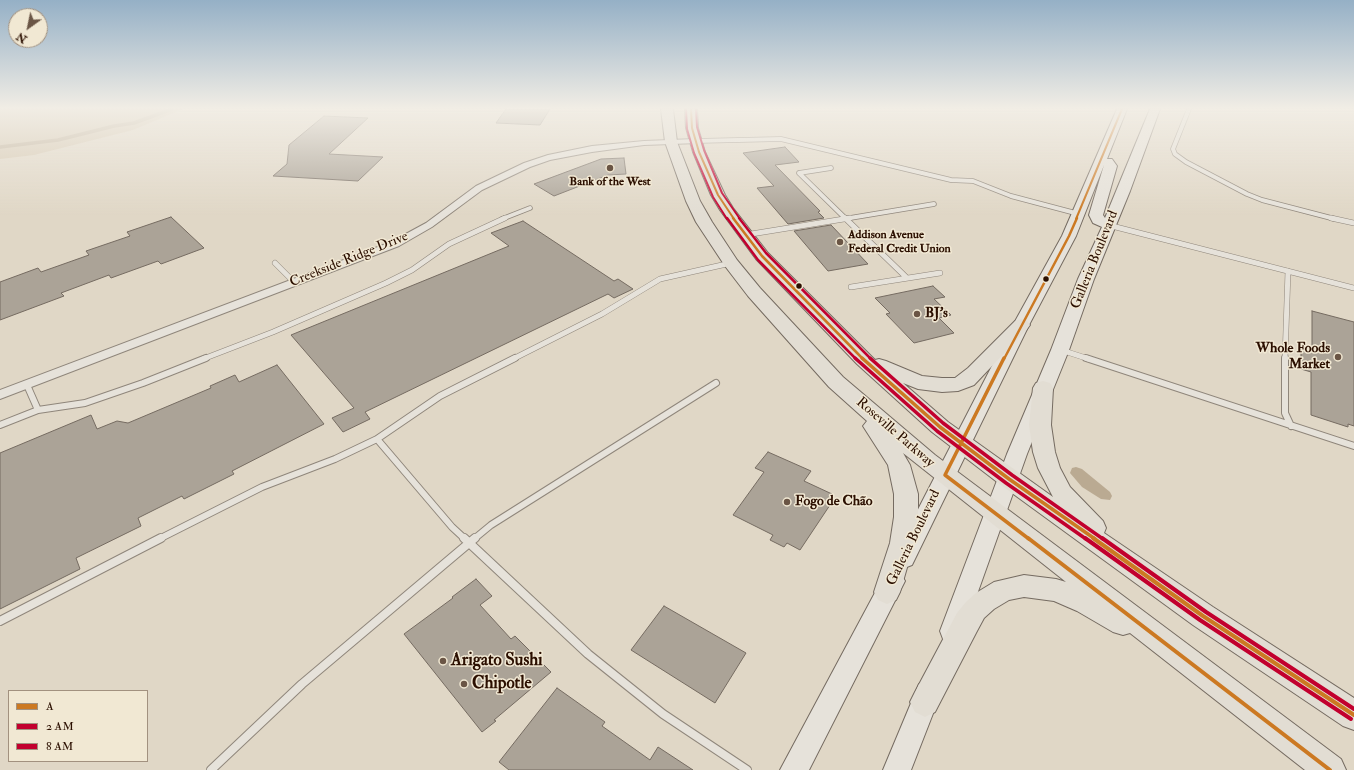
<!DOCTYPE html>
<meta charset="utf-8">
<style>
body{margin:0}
#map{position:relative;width:1354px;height:770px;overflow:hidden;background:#e0d7c6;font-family:"IM FELL Double Pica",serif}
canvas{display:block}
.legend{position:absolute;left:8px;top:690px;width:140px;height:72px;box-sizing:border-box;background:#f1e8d3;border:1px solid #a2917f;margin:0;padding:5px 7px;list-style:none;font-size:12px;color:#2b0f00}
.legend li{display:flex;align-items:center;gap:8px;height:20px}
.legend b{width:20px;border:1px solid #a2917f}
.north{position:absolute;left:8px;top:8px;width:40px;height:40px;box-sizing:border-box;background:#f1e8d3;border:1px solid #a2917f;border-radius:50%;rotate:213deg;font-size:11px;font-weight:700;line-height:16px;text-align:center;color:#2b0f00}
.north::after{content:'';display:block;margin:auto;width:14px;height:18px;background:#6a5545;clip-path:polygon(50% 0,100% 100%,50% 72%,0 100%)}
</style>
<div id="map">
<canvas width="1354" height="770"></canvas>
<ul class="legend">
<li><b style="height:5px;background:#cc7922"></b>A</li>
<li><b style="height:5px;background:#c2002e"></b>2 AM</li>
<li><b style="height:5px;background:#c2002e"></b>8 AM</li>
</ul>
<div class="north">N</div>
</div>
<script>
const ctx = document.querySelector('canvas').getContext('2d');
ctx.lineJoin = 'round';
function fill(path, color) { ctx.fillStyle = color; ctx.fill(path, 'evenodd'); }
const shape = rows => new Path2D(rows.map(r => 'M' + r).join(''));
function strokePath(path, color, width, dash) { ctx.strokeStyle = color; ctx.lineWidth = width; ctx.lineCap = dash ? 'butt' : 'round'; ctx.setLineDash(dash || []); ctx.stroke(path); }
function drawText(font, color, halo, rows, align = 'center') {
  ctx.font = font + ' "IM FELL Double Pica",serif'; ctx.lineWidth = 3; ctx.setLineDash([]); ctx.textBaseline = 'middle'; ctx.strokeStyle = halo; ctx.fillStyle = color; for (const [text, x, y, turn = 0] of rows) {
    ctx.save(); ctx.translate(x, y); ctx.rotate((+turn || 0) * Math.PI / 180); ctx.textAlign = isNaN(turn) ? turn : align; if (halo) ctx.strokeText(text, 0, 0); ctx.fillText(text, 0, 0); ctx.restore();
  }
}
fill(shape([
 [0,109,183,109,133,130,34,155,0,159]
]), '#d4c6ae');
fill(shape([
 [1076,467,1082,469,1110,492,1112,496,1110,500,1101,499,1082,487,1070,473,1072,468]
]), '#baaa92');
strokePath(shape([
 [0,147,58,140,114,126,134,123,172,109]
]), '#baaa92', 3.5);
const building = shape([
 [506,109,550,109,540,125,496,123,506,109],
 [324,116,368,118,329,154,383,157,358,181,273,176,287,164,289,145,324,116],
 [785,147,799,162,775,165,820,211,818,212,824,218,788,224,757,188,774,186,743,153,785,147],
 [624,158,626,174,608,175,554,196,534,184,601,159,624,158],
 [171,217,204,248,161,264,158,261,111,278,109,275,61,293,64,296,0,320,0,282,38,268,41,272,89,255,86,251,130,236,127,232,171,217],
 [523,221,614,281,618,279,633,289,614,298,608,294,365,412,370,419,343,432,332,418,354,408,291,335,509,246,491,233,523,221],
 [831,225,868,264,828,271,794,231,831,225],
 [933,286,945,297,934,299,951,315,939,318,954,333,914,343,886,314,890,313,875,298,933,286],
 [1312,311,1354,322,1354,426,1348,424,1348,427,1311,415,1311,372,1301,369,1301,346,1312,349,1312,311],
 [277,365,324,424,232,471,234,474,184,499,182,496,138,518,141,526,76,558,80,569,0,609,0,453,91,415,97,429,117,421,128,423,211,388,210,386,235,375,239,382,277,365],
 [768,452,811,471,804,481,832,494,834,499,800,550,787,543,784,547,770,540,773,535,733,515,764,472,755,468,768,452],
 [476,579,492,596,480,605,511,639,515,636,551,672,494,720,496,721,482,732,404,634,453,598,452,597,476,579],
 [664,606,746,653,715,703,631,650,664,606],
 [557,688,605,722,602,726,650,760,658,747,693,770,509,770,499,762,557,688]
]);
fill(building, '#aba397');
strokePath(building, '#756b61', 1);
const laneFar3 = shape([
 [1189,109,1173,149,1175,154,1186,162,1247,194,1262,200,1335,219],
 [695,141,781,139,951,180,973,181,1011,196,1079,214],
 [799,173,846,219],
 [799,173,831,168],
 [502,219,530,208],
 [844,219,934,204]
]);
const laneFar2 = shape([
 [845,218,907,278],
 [1331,218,1354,223],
 [1108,225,1354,288],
 [745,235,850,218],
 [275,263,294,282],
 [851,287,940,273],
 [1061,350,1089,359],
 [203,359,273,332,386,283,412,270,449,244,505,218],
 [513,359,602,314,660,279,731,263],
 [1285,359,1288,271]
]);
const laneFar1 = shape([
 [1086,358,1354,446],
 [1285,358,1285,413,1291,426],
 [27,385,38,410],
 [0,425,38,410,85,403,143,383,206,358],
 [377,439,452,527,465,539],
 [159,539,262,487,335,459,377,439,440,396,515,358],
 [474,539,491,525,716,383]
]);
const lane = shape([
 [464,538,588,654,663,714,747,770],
 [0,621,161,538],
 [211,770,302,684,475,538]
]);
const street = shape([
 [695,139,698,139,699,141,698,143,644,145,592,152,550,160,530,167,482,190,432,227,399,246,0,399,0,390,391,242,426,223,476,186,524,163,548,155,592,146,644,141,695,139]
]);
const secondary = shape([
 [1117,109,1127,109,1107,159,1112,159,1117,166,1103,215,1105,218,1150,109,1160,109,1130,191,1094,279,1069,350,1027,454,964,631,961,639,952,642,943,639,940,631,1007,454,1051,350,1078,279,1102,227,1093,223,1089,215,1104,165,1076,236,1029,325,912,565,904,568,896,565,893,558,1013,325,1062,236,1117,109],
 [893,571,901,574,905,581,809,770,780,770,885,574,893,571],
 [928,680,937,684,941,693,911,770,883,770,919,684,928,680]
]);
const primary = shape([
 [661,109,673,109,677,142,700,201,712,222,737,260,760,288,843,377,935,455,1341,759,1346,770,1305,770,1130,633,1123,635,1113,632,1077,611,1054,601,1024,597,1009,600,994,609,984,618,977,631,935,712,925,717,915,712,910,702,915,692,957,613,966,602,976,593,994,582,1024,575,1056,579,1066,582,903,453,910,465,918,494,918,517,914,543,900,592,896,600,887,604,878,600,874,592,890,543,894,517,894,494,888,465,863,426,867,421,829,387,748,296,725,266,696,222,686,201,665,142,661,109],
 [685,109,697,109,698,128,705,152,725,195,733,208,768,253,875,360,879,359,886,361,922,376,942,378,955,378,968,368,1015,321,1021,319,1027,321,1030,325,1027,329,974,385,958,391,942,392,918,389,903,383,948,422,1053,497,1038,468,1033,452,1029,425,1033,388,1036,383,1043,381,1050,383,1053,388,1051,425,1055,452,1060,468,1070,487,1103,521,1106,528,1104,533,1213,607,1354,698,1354,730,1343,726,1193,625,1001,485,932,432,857,364,756,259,720,210,711,195,693,152,686,128,685,109]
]);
strokePath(laneFar3, '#8f867b', 5.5);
strokePath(laneFar2, '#8f867b', 6);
strokePath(laneFar1, '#8f867b', 8);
strokePath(lane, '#8f867b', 10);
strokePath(street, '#8f867b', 2);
strokePath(secondary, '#756b61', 2);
strokePath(primary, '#756b61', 2);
strokePath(laneFar3, '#e6e2da', 4);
strokePath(laneFar2, '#e6e2da', 5);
strokePath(laneFar1, '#e6e2da', 6);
strokePath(lane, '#e6e2da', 8);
fill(street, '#e6e2da');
fill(secondary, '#e6e2da');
fill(primary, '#e2ddd3');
strokePath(shape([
 [691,109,692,128,699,152,718,195,734,219],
 [1076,219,1122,109]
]), '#cc7922', 2);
strokePath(shape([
 [733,218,762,256,863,359],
 [1004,359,1069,236,1077,218]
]), '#cc7922', 2.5);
strokePath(shape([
 [862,358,940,427,1009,479,1095,539],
 [1004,358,945,475,1029,539]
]), '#cc7922', 3.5);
strokePath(shape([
 [1028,538,1330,770],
 [1093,538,1203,616,1354,715]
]), '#cc7922', 4);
strokePath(shape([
 [686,109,687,129,694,153,713,197,727,219]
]), '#c2002e', 2);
strokePath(shape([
 [727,218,758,260,856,359]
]), '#c2002e', 2.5);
strokePath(shape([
 [855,358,937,431,1006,483,1086,539]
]), '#c2002e', 3.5);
strokePath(shape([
 [1085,538,1200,620,1351,719]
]), '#c2002e', 4);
strokePath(shape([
 [696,109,697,127,704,150,722,193,740,219]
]), '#c2002e', 2);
strokePath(shape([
 [739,218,766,253,871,359]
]), '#c2002e', 2.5);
strokePath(shape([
 [870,358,943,423,1012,475,1103,539]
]), '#c2002e', 3.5);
strokePath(shape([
 [1102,538,1206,612,1354,709]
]), '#c2002e', 4);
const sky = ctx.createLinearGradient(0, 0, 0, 216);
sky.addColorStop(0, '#95b0c6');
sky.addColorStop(0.5, '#f1ede5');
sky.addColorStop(1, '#f1ede500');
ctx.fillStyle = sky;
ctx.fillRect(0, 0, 1354, 216);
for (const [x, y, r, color] of [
 [610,168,4,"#6a5545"],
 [840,242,4,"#6a5545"],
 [1046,279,3.5,"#2b0f00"],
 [799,286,3.5,"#2b0f00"],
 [917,314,4,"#6a5545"],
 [1338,357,4,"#6a5545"],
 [787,502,4,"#6a5545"],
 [443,661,4,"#6a5545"],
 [464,684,4,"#6a5545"]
]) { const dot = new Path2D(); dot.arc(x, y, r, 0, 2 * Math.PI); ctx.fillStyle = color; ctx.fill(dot); strokePath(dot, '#f1e8d3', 1.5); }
drawText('bold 12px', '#2b0f00', '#f1e8d3', [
 ["Bank of the West",610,182],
 ["Addison Avenue",848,235,"left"],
 ["Federal Credit Union",848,249,"left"]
]);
drawText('14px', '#2b0f00', '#f1e8d3', [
 ["Creekside Ridge Drive",349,260,-22],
 ["Galleria Boulevard",1095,260,-68],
 ["Roseville Parkway",895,433,41],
 ["Galleria Boulevard",914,538,-64]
]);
drawText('bold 14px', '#2b0f00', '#f1e8d3', [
 ["BJ's",925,314],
 ["Whole Foods",1330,349,"right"],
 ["Market",1330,365,"right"],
 ["Fogo de Chão",795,502]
], 'left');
drawText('bold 17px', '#2b0f00', '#f1e8d3', [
 ["Arigato Sushi",451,661],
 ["Chipotle",472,684]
], 'left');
</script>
